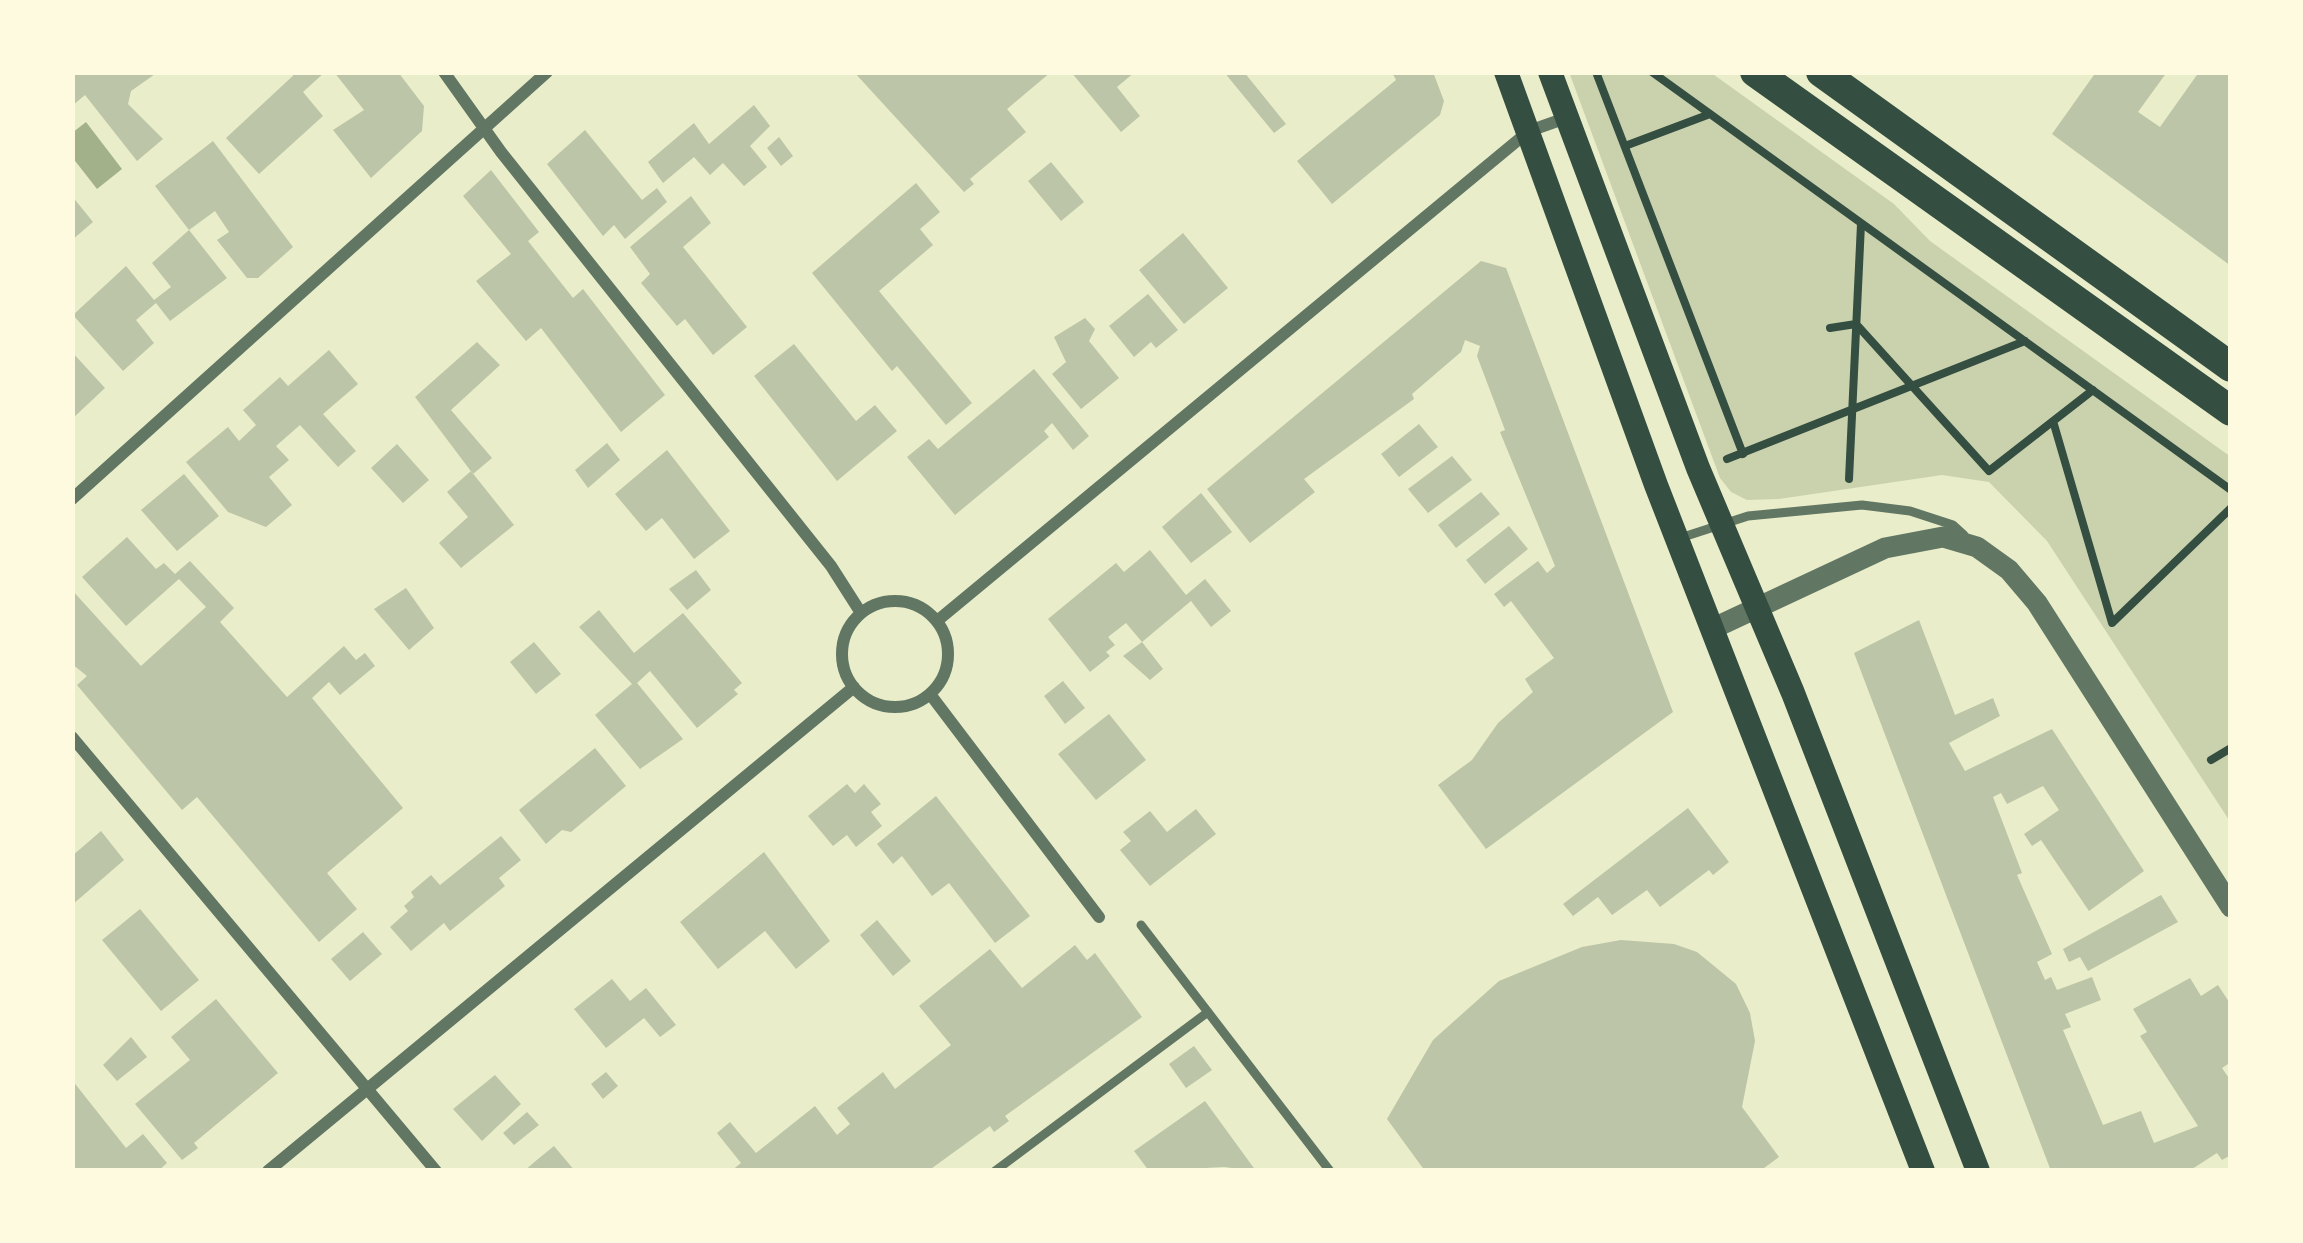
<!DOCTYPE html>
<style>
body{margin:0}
#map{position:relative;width:2303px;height:1243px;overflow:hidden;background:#e9edc9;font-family:"Playfair Display",serif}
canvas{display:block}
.frame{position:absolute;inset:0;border:75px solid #fefae0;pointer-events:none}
</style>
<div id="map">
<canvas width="2303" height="1243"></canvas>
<div class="frame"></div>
</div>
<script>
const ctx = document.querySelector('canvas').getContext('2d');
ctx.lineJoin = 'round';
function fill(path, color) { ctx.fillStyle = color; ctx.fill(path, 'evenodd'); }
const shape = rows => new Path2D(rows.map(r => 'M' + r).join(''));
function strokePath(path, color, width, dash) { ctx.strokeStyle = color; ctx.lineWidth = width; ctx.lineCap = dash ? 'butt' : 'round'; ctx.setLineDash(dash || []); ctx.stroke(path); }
fill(shape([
 [1569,72,1710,72,1894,204,1930,241,2231,457,2231,823,2047,541,1989,482,1942,475,1779,499,1747,500,1731,492,1720,478]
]), '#cad2ad');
fill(shape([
 [86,122,122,169,97,189,72,157,72,133]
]), '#a3b18a');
fill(shape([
 [72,72,158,72,131,91,128,104,163,139,137,161,85,95,72,106],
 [297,72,325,72,303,92,323,116,259,174,226,138],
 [334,72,398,72,424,106,422,131,371,178,333,130,364,110],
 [854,72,1051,72,1007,109,1026,132,970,179,974,184,964,192],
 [1071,72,1135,72,1117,87,1140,116,1121,132],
 [1224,72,1244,72,1286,124,1274,133],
 [1392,72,1433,72,1444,101,1440,115,1332,204,1297,161,1396,80],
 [2096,72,2167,72,2138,112,2160,127,2199,72,2231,72,2231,266,2052,134],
 [754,105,770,126,750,146,767,167,744,186,723,163,710,175,694,157,663,183,648,162,694,123,709,144],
 [585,130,642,200,657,188,667,202,625,239,614,225,603,236,547,164],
 [779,137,793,156,781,166,767,148],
 [213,141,293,247,258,278,247,278,217,240,229,232,215,211,189,230,155,186],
 [1051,162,1084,202,1061,221,1028,181],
 [491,170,539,232,528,241,573,298,583,289,665,395,621,432,541,328,526,341,476,281,511,254,463,196],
 [916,183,940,212,920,229,933,245,879,291,972,403,946,425,897,366,892,371,812,273],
 [72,196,93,222,72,240],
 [691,196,711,223,683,247,747,327,713,355,685,319,677,326,641,283,650,274,630,247],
 [189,230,227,278,170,321,156,303,136,320,154,343,123,371,73,315,126,266,154,300,171,287,152,263],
 [1183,233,1228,288,1184,324,1139,270],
 [1481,261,1506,268,1673,712,1486,849,1438,785,1472,760,1498,723,1533,692,1525,679,1554,658,1511,601,1504,607,1494,594,1538,561,1547,573,1555,566,1500,432,1505,430,1477,356,1480,346,1465,340,1461,352,1412,394,1414,399,1304,479,1315,492,1250,543,1207,489],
 [1148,294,1178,330,1156,348,1151,342,1134,357,1109,326],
 [1085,318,1095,329,1089,341,1119,378,1081,409,1052,374,1066,362,1054,337],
 [477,342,500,365,451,410,492,458,473,474,415,397],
 [794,344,856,421,875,405,897,431,837,481,754,376],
 [329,350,358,384,323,414,356,451,338,467,300,425,276,446,289,460,269,477,292,505,266,527,228,512,186,462,228,427,239,441,256,425,243,410,280,377,288,386],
 [72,352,105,388,72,419],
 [1034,369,1089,436,1073,450,1052,423,1044,431,1049,437,955,515,907,457,929,439,938,449],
 [1419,424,1438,447,1399,477,1381,454],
 [607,443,620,460,588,488,575,470],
 [397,444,429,480,403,503,371,468],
 [667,450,730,531,694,559,662,518,646,531,615,494],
 [1452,456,1472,480,1428,513,1408,489],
 [471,471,514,525,461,568,439,543,468,517,447,492],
 [184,474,219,516,177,551,141,510],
 [1481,492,1500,514,1456,548,1438,525],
 [1201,493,1232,532,1191,563,1162,527],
 [1509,526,1528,549,1485,584,1466,560],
 [127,537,156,569,164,563,175,574,190,561,234,608,220,622,287,697,344,646,356,660,365,653,375,666,340,695,329,682,312,698,403,808,327,873,357,909,319,942,197,797,182,810,77,685,87,676,72,664,72,590,141,666,206,607,179,579,126,626,82,577],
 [1150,550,1186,595,1205,579,1231,611,1211,627,1191,601,1142,642,1126,623,1108,637,1115,645,1106,652,1110,656,1090,672,1048,619,1116,563,1124,572],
 [696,570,711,590,687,610,669,589],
 [406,588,434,628,409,650,374,609],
 [599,610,634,653,683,613,742,683,734,690,738,694,697,728,650,671,637,683,683,739,640,769,595,715,632,684,579,627],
 [1919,620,1955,715,1993,698,2000,716,1949,743,1965,771,2052,729,2144,871,2089,911,2041,840,2032,846,2024,834,2059,810,2043,786,2007,804,2001,793,1993,797,2022,873,2017,875,2052,954,2037,962,2045,980,2051,977,2057,990,2092,977,2101,1000,2065,1014,2071,1027,2063,1030,2103,1125,2141,1111,2154,1143,2198,1126,2140,1036,2147,1032,2133,1009,2190,978,2201,996,2218,985,2231,1005,2231,1062,2222,1068,2231,1081,2231,1155,2222,1160,2217,1153,2189,1171,2051,1171,1854,653],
 [534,642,561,674,536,694,510,662],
 [1142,642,1163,669,1150,680,1123,656],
 [1063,681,1085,708,1065,724,1044,696],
 [1109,714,1146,760,1096,800,1058,754],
 [595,748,626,786,571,832,562,830,546,844,519,810],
 [847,784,855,793,864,784,881,804,871,812,882,826,856,847,847,835,833,846,808,816],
 [936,796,1030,916,995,943,949,883,932,896,902,856,893,864,877,844],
 [1688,808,1729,862,1713,875,1709,870,1660,907,1647,890,1612,915,1598,897,1573,916,1563,904],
 [1196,809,1216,834,1150,886,1120,850,1131,841,1123,832,1150,811,1167,832],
 [101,831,124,860,72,905,72,856],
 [501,836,521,860,499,878,505,886,450,931,444,923,411,951,390,927,408,911,404,906,414,897,411,892,431,875,440,885],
 [764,852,830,941,796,969,765,931,718,969,680,922],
 [2161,895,2178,922,2088,971,2080,957,2069,962,2063,949],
 [140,909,199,980,161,1011,102,940],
 [877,920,911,961,893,976,860,935],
 [363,932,382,954,350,981,331,959],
 [1621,940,1674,944,1697,952,1736,984,1750,1013,1755,1041,1742,1107,1779,1157,1760,1171,1425,1171,1387,1119,1433,1040,1499,981,1582,947],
 [1075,945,1087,960,1095,953,1142,1017,1005,1116,1009,1121,994,1132,990,1126,928,1171,731,1171,741,1163,717,1133,730,1122,756,1153,815,1106,837,1135,850,1124,837,1108,883,1072,895,1089,951,1045,919,1006,990,949,1022,988],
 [612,979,630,1001,646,988,676,1025,660,1037,644,1018,606,1048,574,1009],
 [216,999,278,1073,194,1143,198,1148,182,1160,135,1104,190,1060,171,1037],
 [131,1037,147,1057,117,1081,103,1065],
 [1194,1046,1212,1070,1186,1088,1169,1064],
 [606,1072,618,1086,603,1099,591,1084],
 [495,1075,521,1104,482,1141,453,1109],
 [72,1080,126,1148,143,1134,167,1163,158,1171,72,1171],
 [1205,1101,1256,1171,1224,1167,1149,1171,1134,1151],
 [527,1112,539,1125,514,1145,503,1133],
 [554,1146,575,1171,524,1171,538,1159]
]), '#bcc5a7');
strokePath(shape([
 [1596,72,1743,454],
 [1652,72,2231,490],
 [1625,146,1710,114],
 [1830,328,1856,324,1989,471,2093,390],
 [2053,421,2112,623,2231,508],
 [1727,459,2025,341],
 [1849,479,1861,224],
 [2211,760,2231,748]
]), '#344e41', 8);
strokePath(shape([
 [1680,538,1748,516,1862,505,1910,511,1953,525,1964,535],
 [1141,925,1330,1171],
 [995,1171,1208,1012]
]), '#617663', 9);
strokePath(shape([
 [444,72,501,152,831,566,861,613],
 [72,499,547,72],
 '842 654a53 53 0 1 1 106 0a53 53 0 1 1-106 0Z',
 [937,621,1529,131,1566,118],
 [930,694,1099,917],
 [72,737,436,1171],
 [268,1171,854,687]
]), '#617663', 12);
strokePath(shape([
 [1716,627,1885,548,1943,537,1977,547,2009,570,2037,603,2231,907]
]), '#617663', 21);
strokePath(shape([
 [1506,72,1656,485,1923,1171],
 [1550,72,1698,468,1793,693,1978,1171]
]), '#344e41', 24);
strokePath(shape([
 [1755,72,2231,411],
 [1821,72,2231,367]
]), '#344e41', 30);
</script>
